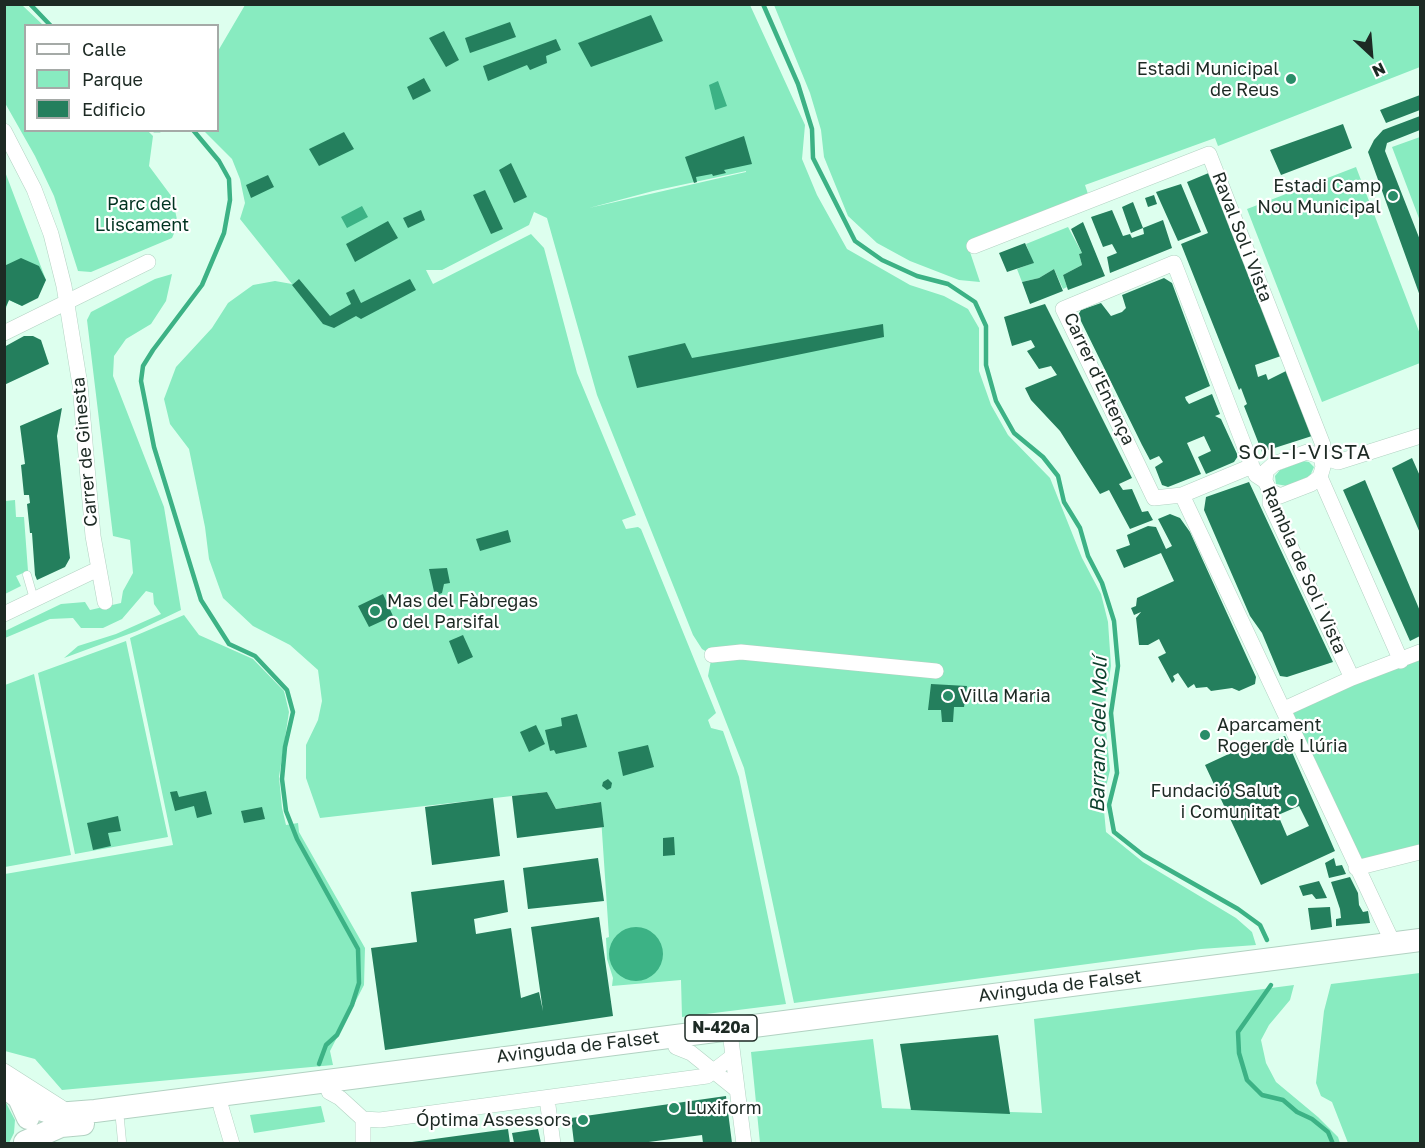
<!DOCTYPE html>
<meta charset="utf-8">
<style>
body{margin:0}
#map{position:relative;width:1425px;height:1148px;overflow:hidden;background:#dfe;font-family:"Golos Text",sans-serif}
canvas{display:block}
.frame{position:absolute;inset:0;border:6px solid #1d2a24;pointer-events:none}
.legend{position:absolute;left:24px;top:24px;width:195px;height:108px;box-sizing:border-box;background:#fff;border:2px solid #a5aaa7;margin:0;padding:8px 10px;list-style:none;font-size:18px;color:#1d2a24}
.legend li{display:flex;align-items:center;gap:12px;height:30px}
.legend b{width:30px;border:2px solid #a5aaa7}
.north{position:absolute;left:1341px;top:24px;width:60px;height:60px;-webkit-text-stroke:4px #fff;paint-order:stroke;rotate:154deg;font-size:16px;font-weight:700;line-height:24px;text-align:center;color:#1d2a24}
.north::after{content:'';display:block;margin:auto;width:21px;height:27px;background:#1d2a24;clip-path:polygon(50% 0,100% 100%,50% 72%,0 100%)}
</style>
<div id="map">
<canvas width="1425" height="1148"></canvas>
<div class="frame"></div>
<ul class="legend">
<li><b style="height:8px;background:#fff"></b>Calle</li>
<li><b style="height:16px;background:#88ebc0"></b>Parque</li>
<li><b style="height:16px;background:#247f5d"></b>Edificio</li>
</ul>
<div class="north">N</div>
</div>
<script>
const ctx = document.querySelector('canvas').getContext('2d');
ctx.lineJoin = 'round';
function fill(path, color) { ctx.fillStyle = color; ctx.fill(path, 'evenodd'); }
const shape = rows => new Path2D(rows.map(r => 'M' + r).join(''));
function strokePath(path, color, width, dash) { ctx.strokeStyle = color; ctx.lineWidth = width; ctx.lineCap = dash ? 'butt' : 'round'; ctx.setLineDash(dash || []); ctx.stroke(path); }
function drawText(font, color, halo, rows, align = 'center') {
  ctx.font = font + ' "Golos Text",sans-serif'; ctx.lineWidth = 4.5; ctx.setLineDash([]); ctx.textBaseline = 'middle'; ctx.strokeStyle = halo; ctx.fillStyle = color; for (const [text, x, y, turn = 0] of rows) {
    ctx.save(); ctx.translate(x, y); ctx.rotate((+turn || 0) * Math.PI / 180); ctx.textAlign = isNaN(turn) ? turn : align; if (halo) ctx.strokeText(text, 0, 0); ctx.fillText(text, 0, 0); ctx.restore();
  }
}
fill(shape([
 [4,5,22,5,43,25,26,26,26,130,148,131,153,136,149,166,172,197,178,224,172,238,91,272,78,271,54,196,35,156,5,103],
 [245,5,750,5,805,125,802,159,817,195,847,249,910,285,944,296,968,309,979,328,979,371,991,405,1008,435,1050,478,1082,558,1101,594,1108,622,1111,666,1104,710,1110,770,1103,800,1106,832,1143,862,1236,918,1252,932,1256,945,1201,949,794,1003,744,768,708,676,712,655,702,649,693,635,597,395,547,218,534,212,529,225,442,270,426,270,433,284,531,234,544,248,577,373,636,515,622,520,626,529,638,527,641,529,716,713,708,720,711,728,723,731,739,777,786,1004,682,1017,681,980,612,986,613,978,607,959,606,938,609,937,600,802,556,809,547,792,320,818,306,778,306,745,318,720,322,701,318,670,290,645,253,626,223,598,209,559,205,527,189,449,170,424,164,399,176,367,212,328,228,303,253,285,275,281,292,284,240,219,245,203,240,179,232,159,204,131,218,130,218,51],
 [746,171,746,172,589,208,653,191],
 [774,5,1420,5,1420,67,1218,146,1215,138,1085,185,1088,194,967,243,980,282,959,280,910,261,877,243,848,216,824,157,821,130,810,93],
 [1420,137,1420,221,1392,147],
 [1356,167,1420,334,1420,363,1322,402,1247,209],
 [4,169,46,280,22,306,9,300,5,311],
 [1068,227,1082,253,1079,254,1082,265,1063,275,1067,287,1063,289,1054,269,1039,278,1022,282,1017,269,1033,263,1026,244],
 [172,274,166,301,151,324,126,339,114,356,113,376,164,507,181,610,137,631,64,658,78,646,116,634,161,614,154,604,153,593,146,591,122,619,103,628,81,628,73,618,50,619,5,638,5,631,61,604,85,602,90,610,121,603,123,591,133,573,130,540,113,536,87,320,91,312,155,279],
 [1303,461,1309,462,1314,467,1310,476,1287,486,1276,484,1275,476,1280,470],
 [15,500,16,517,24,517,28,571,16,576,21,586,5,594,5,501],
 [184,615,199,635,253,659,284,691,289,712,279,777,282,808,286,825,298,823,299,832,365,948,364,985,330,1051,333,1065,62,1090,35,1059,5,1051,5,874,173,845,130,638],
 [126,641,168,837,75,854,38,673],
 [1420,652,1420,852,1356,868,1284,709],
 [34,674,71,855,5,867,5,685],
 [1420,973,1420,1143,1348,1143,1332,1102,1321,1096,1316,1083,1324,1011,1331,984],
 [1294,985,1290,1000,1269,1025,1261,1040,1266,1063,1276,1082,1318,1117,1338,1137,1340,1143,760,1143,751,1052,873,1039,882,1108,1042,1113,1034,1019],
 [5,1101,15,1120,14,1133,9,1143,5,1143],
 [321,1106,325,1122,254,1133,250,1115]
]), '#88ebc0');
fill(shape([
 [718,81,727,106,715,110,709,85],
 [362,206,368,217,347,228,341,217],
 '609 954a27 27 0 1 1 54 0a27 27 0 1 1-54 0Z'
]), '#3cb285');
strokePath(shape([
 [30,4,51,26],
 [763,4,798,84,812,129,813,158,855,241,882,260,917,276,948,284,975,302,986,326,986,365,996,401,1014,433,1043,457,1058,476,1064,502,1080,528,1088,556,1102,583,1114,621,1118,666,1111,713,1117,773,1109,805,1114,832,1143,855,1238,909,1260,925,1267,940],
 [154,130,160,130],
 [193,130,219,161,229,179,230,200,224,233,202,285,153,350,143,366,141,381,154,447,201,600,229,644,255,656,287,690,293,712,285,747,282,779,286,811,297,839,358,949,359,983,352,1005,337,1035,326,1045,319,1064],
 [1271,985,1238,1032,1239,1053,1247,1080,1262,1095,1283,1100,1297,1112,1312,1119,1328,1132,1333,1144]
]), '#3cb285', 4.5);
fill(shape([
 [651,15,663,41,591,67,578,43],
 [510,22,516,37,470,53,465,38],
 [444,31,459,60,446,67,429,38],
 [556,39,561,50,546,56,547,63,530,70,527,65,488,81,483,66],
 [424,78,431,91,413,100,407,87],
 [1420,95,1420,110,1386,123,1380,110],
 [1420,116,1420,130,1387,143,1385,151,1420,240,1420,296,1368,152,1374,140,1383,130],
 [1343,124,1352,148,1281,175,1270,150],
 [344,132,354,149,319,166,309,149],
 [744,136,752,164,724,170,726,173,713,176,712,174,696,177,697,182,694,183,685,157],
 [511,163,527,197,514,203,499,170],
 [1211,172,1281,356,1255,365,1258,377,1266,374,1268,380,1288,370,1312,436,1262,452,1244,406,1247,404,1241,388,1239,390,1181,244,1208,233,1187,182],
 [268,175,274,187,251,198,246,185],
 [1181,184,1201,232,1178,241,1156,192],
 [485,190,503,229,491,234,473,195],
 [1154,195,1157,204,1148,207,1145,198],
 [1133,202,1143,228,1163,220,1172,248,1110,273,1107,257,1117,253,1112,244,1103,247,1091,217,1112,210,1123,236,1130,234,1132,238,1144,234,1143,228,1131,233,1122,207],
 [421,210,425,220,408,228,403,218],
 [388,221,398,238,355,262,346,244],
 [1083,222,1105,276,1068,290,1063,275,1082,265,1079,254,1082,253,1071,229],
 [1025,243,1034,263,1007,272,999,253],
 [21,258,39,266,46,280,38,298,22,306,9,300,4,311,4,266],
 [1054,269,1063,291,1030,304,1022,282,1039,278],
 [1164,278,1172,283,1210,386,1185,397,1186,400,1189,404,1212,394,1220,414,1215,416,1221,419,1238,456,1234,462,1206,474,1198,457,1211,451,1204,436,1187,443,1201,474,1168,487,1162,485,1155,467,1163,462,1159,456,1150,460,1142,445,1078,315,1081,310,1101,303,1111,316,1122,312,1126,308,1122,295],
 [299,279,330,316,351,304,346,293,354,289,361,303,410,279,416,290,361,319,356,316,334,328,323,324,292,285],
 [1045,304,1132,478,1119,484,1123,490,1132,489,1142,512,1148,511,1153,520,1130,529,1109,490,1100,494,1060,431,1031,400,1025,388,1057,375,1051,366,1039,369,1027,351,1035,347,1031,340,1012,346,1004,317],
 [883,324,884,337,637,388,628,356,685,343,692,358],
 [24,336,33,336,41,340,49,364,4,385,4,347],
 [62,408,57,436,70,558,65,567,37,580,35,575,32,533,30,533,27,504,30,503,29,495,24,495,21,465,25,464,20,426],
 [1412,458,1420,476,1420,533,1392,468],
 [1365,480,1420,611,1420,636,1410,641,1343,490],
 [1249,482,1333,662,1287,677,1280,676,1262,633,1250,616,1204,510,1206,497],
 [1170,514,1180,518,1190,532,1256,677,1255,684,1239,691,1232,688,1211,691,1207,687,1196,688,1194,684,1188,688,1178,673,1173,676,1175,680,1172,683,1158,657,1166,653,1159,639,1148,645,1139,645,1136,618,1141,612,1134,615,1131,608,1136,606,1137,598,1174,581,1161,553,1124,568,1116,550,1130,545,1127,535,1148,526,1156,527,1166,549,1172,546,1158,519],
 [508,530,511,542,480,551,476,539],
 [447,568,450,583,444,584,442,593,435,596,429,569],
 [383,594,393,616,369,627,358,606],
 [463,635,473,657,458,664,449,641],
 [931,684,967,686,964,707,954,707,953,722,942,722,941,710,928,710],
 [577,714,587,747,556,754,554,750,550,751,545,730,562,726,561,718],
 [536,725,545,744,529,752,520,732],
 [1285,736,1335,851,1261,885,1205,765,1246,746,1249,751],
 [1299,806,1309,826,1287,836,1278,815],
 [648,745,654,767,623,776,618,752],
 [608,779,612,783,611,788,607,790,602,786,603,782],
 [177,791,179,797,206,791,212,814,197,818,194,806,175,811,170,792],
 [547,792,556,809,601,802,604,827,517,838,512,796],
 [493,798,500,856,432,865,425,807],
 [262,807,265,819,244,823,241,811],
 [118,816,121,831,108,833,111,846,93,850,87,823],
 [674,837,675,855,663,856,663,838],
 [598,858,604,901,528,909,523,868],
 [1334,858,1336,866,1342,865,1346,874,1329,878,1325,863],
 [1350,877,1358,893,1359,905,1363,912,1368,911,1370,923,1336,926,1336,919,1341,918,1340,909,1331,882],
 [504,880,508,912,474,919,476,934,511,928,521,998,539,992,543,1011,531,927,599,917,613,1016,385,1050,371,948,417,942,411,892],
 [1319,881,1327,898,1316,899,1312,894,1303,896,1299,886],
 [1330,907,1332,927,1311,930,1308,908],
 [998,1035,1010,1114,911,1110,900,1044],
 [726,1096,732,1143,703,1143,702,1135,641,1143,574,1143,571,1118],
 [508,1129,510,1143,412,1143,412,1142],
 [538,1129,541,1143,514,1143,512,1133]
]), '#247f5d');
const lane = shape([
 [27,575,34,599],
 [120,1120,122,1141]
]);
const street = shape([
 [4,131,34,189,51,234,64,286,80,385,93,536,105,602],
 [974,246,1209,154,1323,445,1321,456,1323,467,1320,477,1311,484,1280,496,1270,491],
 [4,333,148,262],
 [1252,466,1182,495,1154,498,1063,309,1174,263,1252,466,1256,475,1265,481,1270,491,1270,503,1352,678],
 [1320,477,1401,661],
 [1265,481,1266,471,1274,464,1307,452,1338,462,1420,436],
 [1182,495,1393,943],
 [4,614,98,569],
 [712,655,741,652,936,671],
 [1284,709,1352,678,1420,652],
 [1356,868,1420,852],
 [731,1040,744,1144],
 [676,1047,691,1053,737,1090],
 [4,1071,62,1108],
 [329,1092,340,1098,363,1119,380,1120,707,1076,733,1056],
 [547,1098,553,1144],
 [221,1107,232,1144],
 [363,1144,363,1119]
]);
const primary = shape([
 [4,1086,19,1098,28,1118],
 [23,1104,56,1114,95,1111,1420,940],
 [25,1142,61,1126,83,1124]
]);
strokePath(lane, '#b2d2c2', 9);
strokePath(street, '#b2d2c2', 16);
strokePath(primary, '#b2d2c2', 24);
strokePath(lane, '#fff', 8);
strokePath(street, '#fff', 15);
strokePath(primary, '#fff', 22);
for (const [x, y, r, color] of [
 [1291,79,6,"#298d68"],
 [1393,196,6,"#298d68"],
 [375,611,6,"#298d68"],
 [948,696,6,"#298d68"],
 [1205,735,6,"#298d68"],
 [1292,801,6,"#298d68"],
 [674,1108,6,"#298d68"],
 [583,1120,6,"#298d68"]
]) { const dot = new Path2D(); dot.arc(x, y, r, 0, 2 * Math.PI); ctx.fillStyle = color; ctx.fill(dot); strokePath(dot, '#fff', 2); }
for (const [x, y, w] of [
 [721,1028,72]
]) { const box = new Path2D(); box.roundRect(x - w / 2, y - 13, w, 26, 4.5); ctx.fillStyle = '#fff'; ctx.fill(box); strokePath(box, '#1d2a24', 1.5); }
drawText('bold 16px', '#1d2a24', null, [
 ["N-420a",721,1028]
]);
drawText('18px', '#1d2a24', '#fff', [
 ["Estadi Municipal",1279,69],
 ["de Reus",1279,90],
 ["Estadi Camp",1381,186],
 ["Nou Municipal",1381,207],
 ["Mas del Fàbregas",387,601,"left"],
 ["o del Parsifal",387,622,"left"],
 ["Villa Maria",960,696,"left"],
 ["Aparcament",1217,725,"left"],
 ["Roger de Llúria",1217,746,"left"],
 ["Fundació Salut",1280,791],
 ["i Comunitat",1280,812],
 ["Luxiform",686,1108,"left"],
 ["Óptima Assessors",571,1120]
], 'right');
drawText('18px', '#003321', '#fff', [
 ["Parc del",142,204],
 ["Lliscament",142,225]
]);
drawText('18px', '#1d2a24', '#fff', [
 ["Raval Sol i Vista",1242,237,69],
 ["Carrer d'Entença",1099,379,65],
 ["Carrer de Ginesta",85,452,-95],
 ["Rambla de Sol i Vista",1304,570,66],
 ["Avinguda de Falset",1060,986,-7],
 ["Avinguda de Falset",578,1047,-7]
]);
ctx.letterSpacing = '1.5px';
drawText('20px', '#1d2a24', '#fff', [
 ["SOL-I-VISTA",1305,453]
]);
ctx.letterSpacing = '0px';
drawText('italic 20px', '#0c3f2c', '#fff', [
 ["Barranc del Molí",1099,735,-89]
]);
</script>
